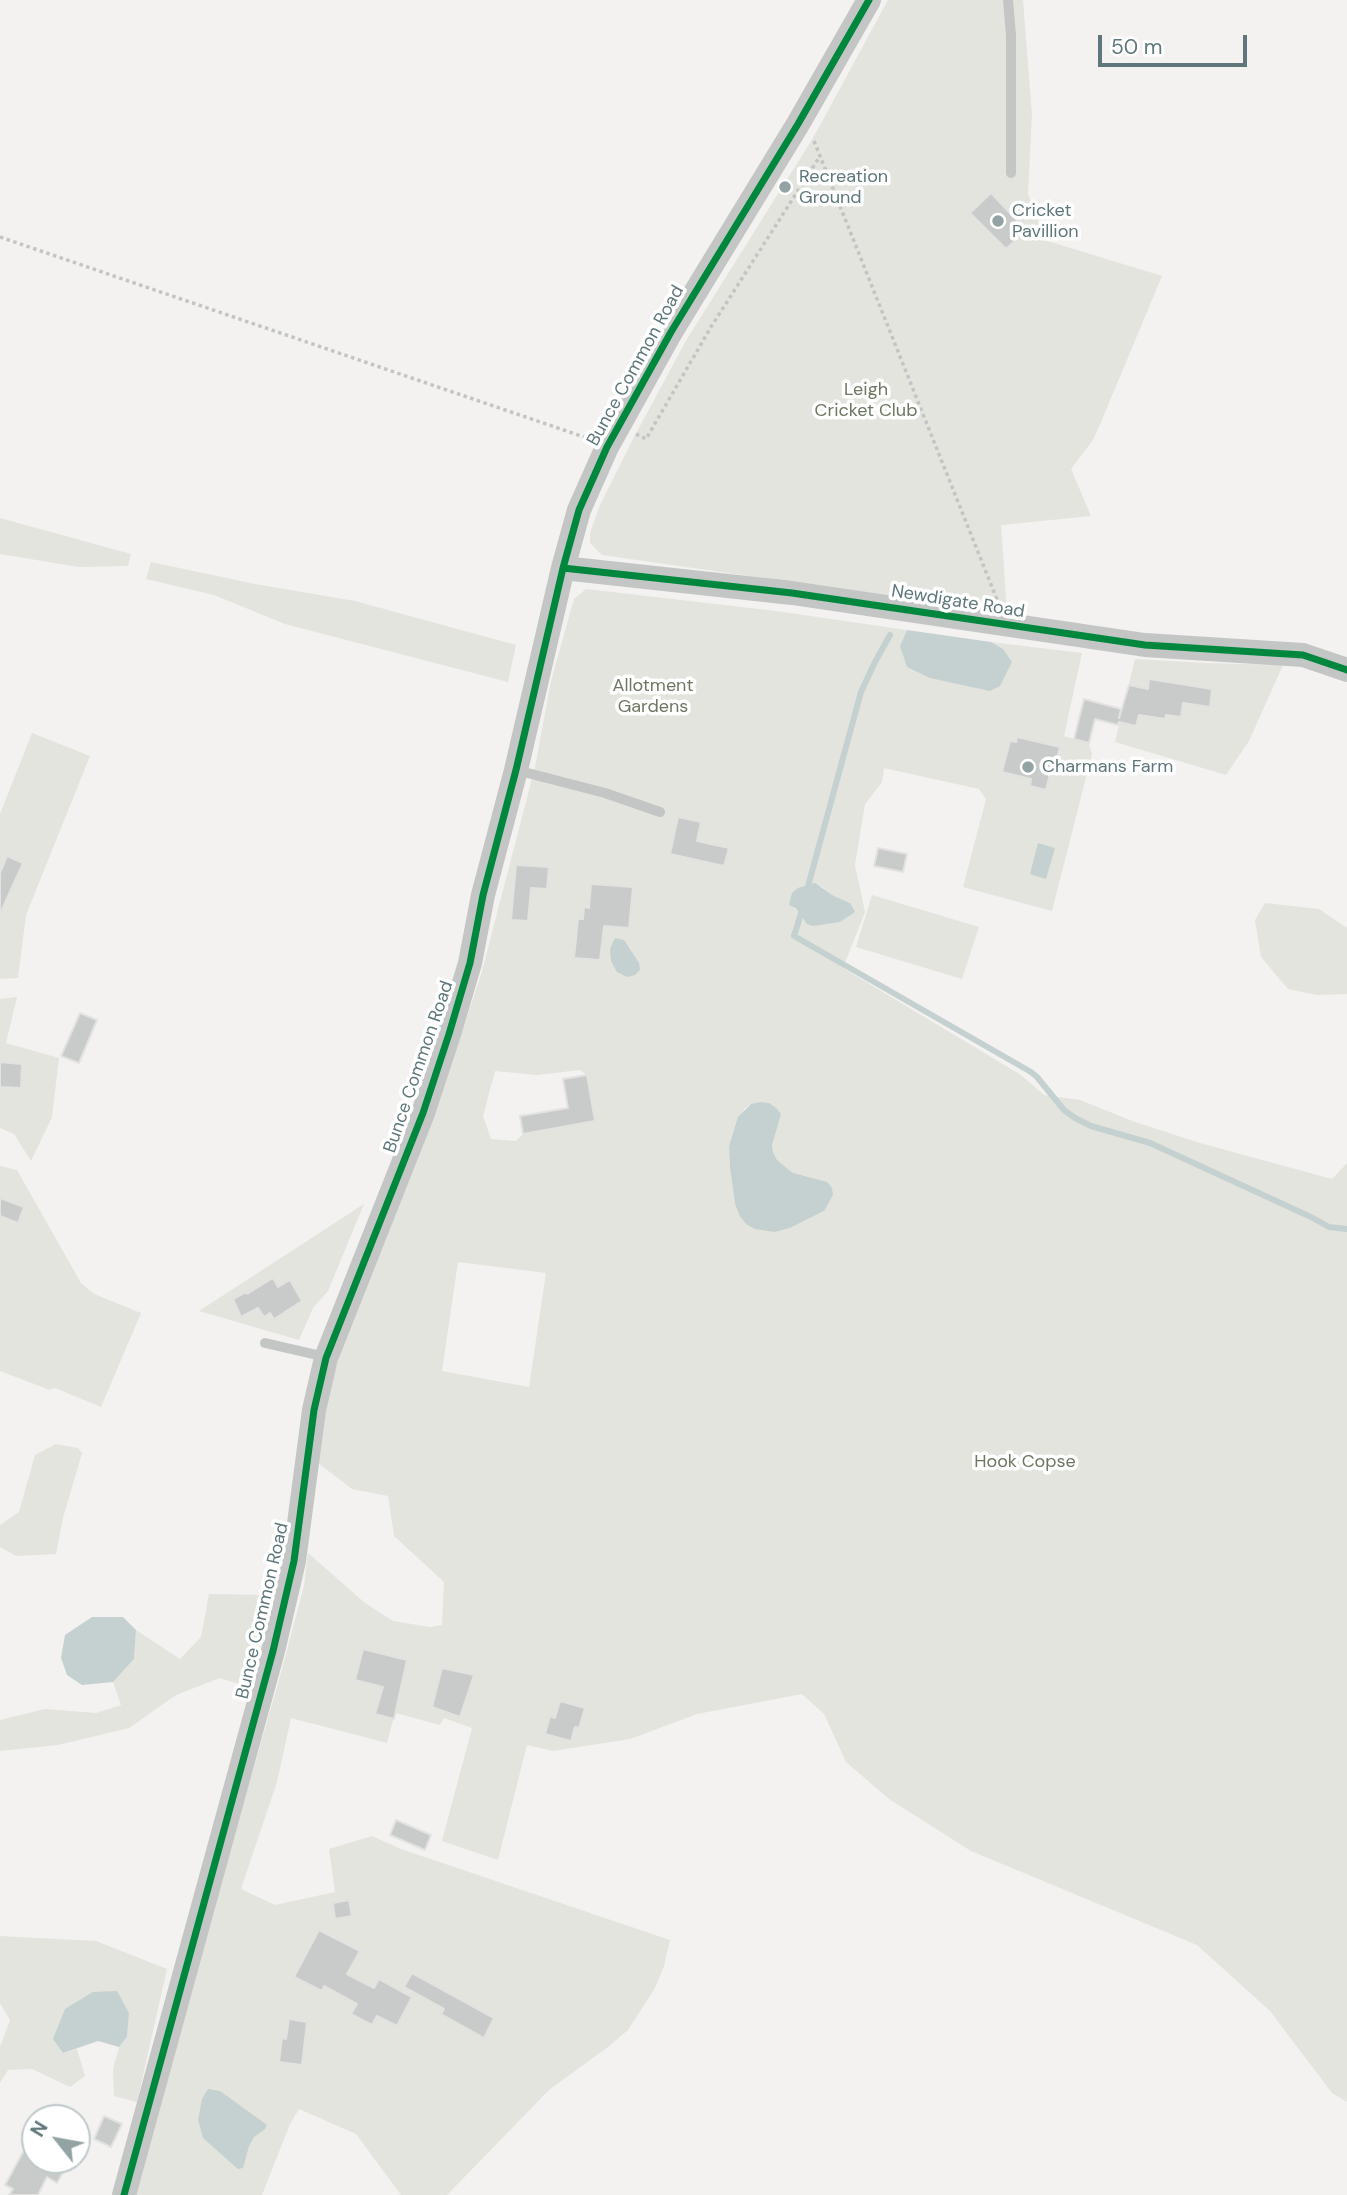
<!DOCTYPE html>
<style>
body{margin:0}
#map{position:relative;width:1347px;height:2195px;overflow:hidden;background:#f3f2f0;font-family:"DM Sans",sans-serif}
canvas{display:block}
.north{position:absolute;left:21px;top:2104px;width:70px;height:70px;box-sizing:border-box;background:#fff;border:2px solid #bfc9ca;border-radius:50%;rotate:301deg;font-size:19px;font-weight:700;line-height:28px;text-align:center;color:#5f777a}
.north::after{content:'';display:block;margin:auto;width:24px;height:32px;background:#93a2a3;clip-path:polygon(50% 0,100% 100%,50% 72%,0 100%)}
.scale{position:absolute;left:1098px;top:35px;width:149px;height:32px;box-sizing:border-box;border:4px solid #5f777a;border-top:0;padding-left:9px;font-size:21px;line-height:24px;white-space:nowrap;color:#5f777a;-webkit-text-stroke:5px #fff;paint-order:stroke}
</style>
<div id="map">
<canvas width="1347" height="2195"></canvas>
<div class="north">N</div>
<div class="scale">50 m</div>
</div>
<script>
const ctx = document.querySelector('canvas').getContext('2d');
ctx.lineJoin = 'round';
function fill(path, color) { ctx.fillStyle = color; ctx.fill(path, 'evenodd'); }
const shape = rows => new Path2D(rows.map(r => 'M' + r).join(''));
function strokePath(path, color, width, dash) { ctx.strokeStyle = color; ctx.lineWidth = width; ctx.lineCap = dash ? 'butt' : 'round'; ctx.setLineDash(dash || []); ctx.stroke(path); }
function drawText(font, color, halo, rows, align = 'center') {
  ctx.font = font + ' "DM Sans",sans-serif'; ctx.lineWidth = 7; ctx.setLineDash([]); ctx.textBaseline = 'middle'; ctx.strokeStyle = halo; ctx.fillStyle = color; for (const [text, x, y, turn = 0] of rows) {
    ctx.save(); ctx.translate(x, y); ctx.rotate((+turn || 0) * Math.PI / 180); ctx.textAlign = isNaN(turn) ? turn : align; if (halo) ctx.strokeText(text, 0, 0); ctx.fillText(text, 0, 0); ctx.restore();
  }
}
fill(shape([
 [888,0,1023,0,1032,115,1028,194,1040,227,1041,239,1162,276,1101,422,1093,440,1071,469,1091,516,1001,525,1007,613,602,555,590,543,590,533,600,505,634,437,687,339,813,138],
 [0,518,131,554,128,566,79,567,0,554],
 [151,562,255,584,355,601,516,645,508,682,285,624,214,595,146,579],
 [586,589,776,611,907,630,900,646,1003,649,991,642,1082,653,1064,736,1089,743,1092,754,1052,911,963,887,986,799,979,789,884,768,882,782,865,804,855,865,865,912,843,968,1021,1075,1044,1095,1080,1100,1135,1122,1200,1143,1332,1179,1347,1163,1347,2102,1332,2093,1270,2011,1197,1945,971,1851,889,1799,846,1762,824,1714,802,1694,697,1714,630,1739,553,1751,527,1745,498,1860,442,1841,472,1728,444,1718,440,1725,395,1713,387,1743,291,1718,277,1782,241,1889,275,1905,335,1892,329,1849,372,1836,401,1849,670,1940,664,1966,655,1988,628,2030,608,2047,549,2090,447,2195,401,2195,356,2134,299,2109,290,2124,262,2195,136,2195,222,1878,281,1673,304,1586,308,1553,365,1603,393,1621,430,1627,442,1625,444,1582,394,1536,388,1496,352,1489,318,1463,326,1396,356,1307,449,1069,481,975,535,767,551,681,574,599],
 [806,885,821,886,834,896,850,903,807,923,796,907,792,893],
 [580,1070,587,1075,594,1121,523,1134,516,1141,491,1139,483,1116,495,1071,537,1075],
 [760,1102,769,1103,775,1134,772,1145,773,1152,777,1160,793,1173,824,1211,790,1228,775,1232,735,1204,730,1168,729,1146,744,1109,751,1104],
 [458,1262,546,1273,529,1387,442,1371],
 [1135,659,1205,663,1283,665,1249,741,1226,775,1115,742],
 [32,733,90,756,26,915,18,978,0,979,0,814],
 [872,895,979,927,962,979,856,947],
 [1265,903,1319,909,1347,928,1347,994,1317,995,1288,989,1261,957,1255,920],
 [17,997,6,1043,59,1058,52,1117,31,1161,14,1134,0,1128,0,999],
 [0,1166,17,1170,81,1283,94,1294,141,1313,101,1407,55,1388,50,1390,0,1371],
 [364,1204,328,1291,313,1308,299,1340,199,1311],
 [56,1444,78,1448,82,1453,63,1518,56,1554,16,1556,0,1547,0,1525,19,1512,35,1455],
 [209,1594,270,1595,245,1686,220,1678,176,1695,129,1728,58,1745,0,1751,0,1720,45,1709,96,1713,121,1705,113,1682,134,1659,136,1630,180,1659,201,1637],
 [0,1936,96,1941,167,1969,137,2102,114,2096,113,2069,119,2047,127,2037,129,2013,63,2053,77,2049,85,2076,70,2087,32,2069,8,2070,0,2083,0,2047,10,2020,0,2003]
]), '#e2e4dd');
fill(shape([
 [907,630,991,642,1003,649,1012,662,1000,686,990,691,930,678,907,667,900,646],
 [1038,843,1055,848,1046,879,1030,874],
 [815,883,834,896,850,903,855,912,840,922,813,926,807,924,796,908,789,905,792,893,798,888],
 [615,938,624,940,639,963,640,970,635,975,627,977,617,972,611,961,610,949],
 [760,1102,769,1103,776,1108,781,1114,772,1145,773,1152,777,1160,793,1173,827,1182,832,1188,833,1195,824,1211,790,1228,775,1232,755,1229,746,1224,740,1216,735,1204,730,1168,729,1146,738,1117,751,1104],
 [92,1617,123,1617,136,1630,134,1659,113,1682,82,1685,67,1675,61,1658,65,1635],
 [117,1991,129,2013,127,2037,119,2047,98,2041,63,2053,53,2039,65,2009,93,1992],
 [208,2089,220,2091,267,2125,265,2129,254,2137,249,2146,243,2168,238,2169,203,2138,198,2120,202,2099]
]), '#c5d1d0');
strokePath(shape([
 [807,890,861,692,874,664,890,635],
 [803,907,794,936,1031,1072,1037,1077,1064,1110,1075,1118,1091,1126,1150,1143,1311,1217,1329,1227,1347,1229]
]), '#c5d1d0', 6);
const building = shape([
 [991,193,1026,230,1006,249,970,213,991,193],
 [1149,679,1212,689,1210,707,1183,703,1181,717,1166,715,1165,719,1139,715,1136,726,1119,722,1118,725,1095,719,1089,743,1074,739,1084,699,1121,709,1119,718,1129,685,1148,689,1149,679],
 [1017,737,1060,747,1056,762,1053,762,1046,790,1030,786,1031,779,1002,772,1010,741,1016,742,1017,737],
 [678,817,701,822,697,841,729,848,724,866,670,854,678,817],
 [878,848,907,854,903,872,874,866,878,848],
 [7,856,23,863,0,914,0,873,7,856],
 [516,865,549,867,547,889,531,888,528,921,511,920,516,865],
 [591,884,633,887,629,928,604,926,600,960,574,958,578,919,583,919,584,907,589,908,591,884],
 [80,1013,97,1020,79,1063,61,1056,80,1013],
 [0,1062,22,1064,21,1088,0,1087,0,1062],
 [587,1075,595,1121,523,1134,520,1116,568,1108,563,1079,587,1075],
 [0,1198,24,1207,18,1223,0,1216,0,1198],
 [273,1278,278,1287,290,1280,302,1301,274,1319,270,1313,264,1317,258,1308,241,1317,233,1299,246,1292,247,1294,273,1278],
 [363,1649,407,1660,394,1719,375,1714,383,1687,355,1680,363,1649],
 [442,1668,474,1675,460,1717,432,1707,442,1668],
 [560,1701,585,1708,579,1728,575,1727,571,1741,545,1734,550,1716,555,1718,560,1701],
 [396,1820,431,1835,425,1850,390,1835,396,1820],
 [349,1900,352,1916,335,1919,333,1903,349,1900],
 [319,1930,360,1951,347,1974,374,1988,379,1979,412,1997,397,2026,377,2016,372,2025,351,2014,357,2004,324,1986,322,1991,294,1977,319,1930],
 [412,1973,494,2018,484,2038,441,2014,444,2009,404,1987,412,1973],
 [289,2019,307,2022,302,2065,279,2062,282,2038,286,2039,289,2019],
 [104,2116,122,2124,111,2147,94,2139,104,2116],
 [35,2130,35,2160,49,2160,65,2169,57,2183,47,2177,38,2195,9,2195,13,2189,5,2185,35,2130]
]);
fill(building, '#c9caca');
strokePath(building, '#e2e2e0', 2);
strokePath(shape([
 [814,141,998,602],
 [0,237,587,438],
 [636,434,646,439,711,327,820,156]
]), '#c3c4c5', 3.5, [3.5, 3.5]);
strokePath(shape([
 [1008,0,1011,35,1011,173],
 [516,770,605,793,660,812],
 [265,1343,326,1357]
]), '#c4c6c6', 10);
strokePath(shape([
 [563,568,792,593,1145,645,1303,655,1347,670],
 [124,2195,273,1651,294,1561,314,1410,326,1358,423,1113,449,1034,470,963,483,895,516,770,563,568,579,510,607,447,671,332,798,124,869,0]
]), '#c4c6c6', 24);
strokePath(shape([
 [563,568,792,593,1145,645,1303,655,1347,670],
 [124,2195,273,1651,294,1561,314,1410,326,1358,423,1113,449,1034,470,963,483,895,516,770,563,568,579,510,607,447,671,332,798,124,869,0]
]), '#00873e', 7);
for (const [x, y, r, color] of [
 [785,187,7,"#93a2a3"],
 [998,221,7,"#93a2a3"],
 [1028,767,7,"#93a2a3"]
]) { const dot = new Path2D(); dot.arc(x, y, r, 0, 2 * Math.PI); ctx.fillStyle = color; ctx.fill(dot); strokePath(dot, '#fff', 2.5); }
drawText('18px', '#5f777a', '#fff', [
 ["Recreation",799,177],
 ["Ground",799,198],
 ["Cricket",1012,211],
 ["Pavillion",1012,232],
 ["Charmans Farm",1042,767]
], 'left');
drawText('18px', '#5f777a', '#fff', [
 ["Bunce Common Road",636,366,-61],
 ["Newdigate Road",958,602,9],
 ["Bunce Common Road",419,1067,-71],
 ["Bunce Common Road",263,1611,-77]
]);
drawText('18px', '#6d7762', '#fff', [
 ["Leigh",866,390],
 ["Cricket Club",866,411],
 ["Allotment",653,686],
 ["Gardens",653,707],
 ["Hook Copse",1025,1462]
]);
</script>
